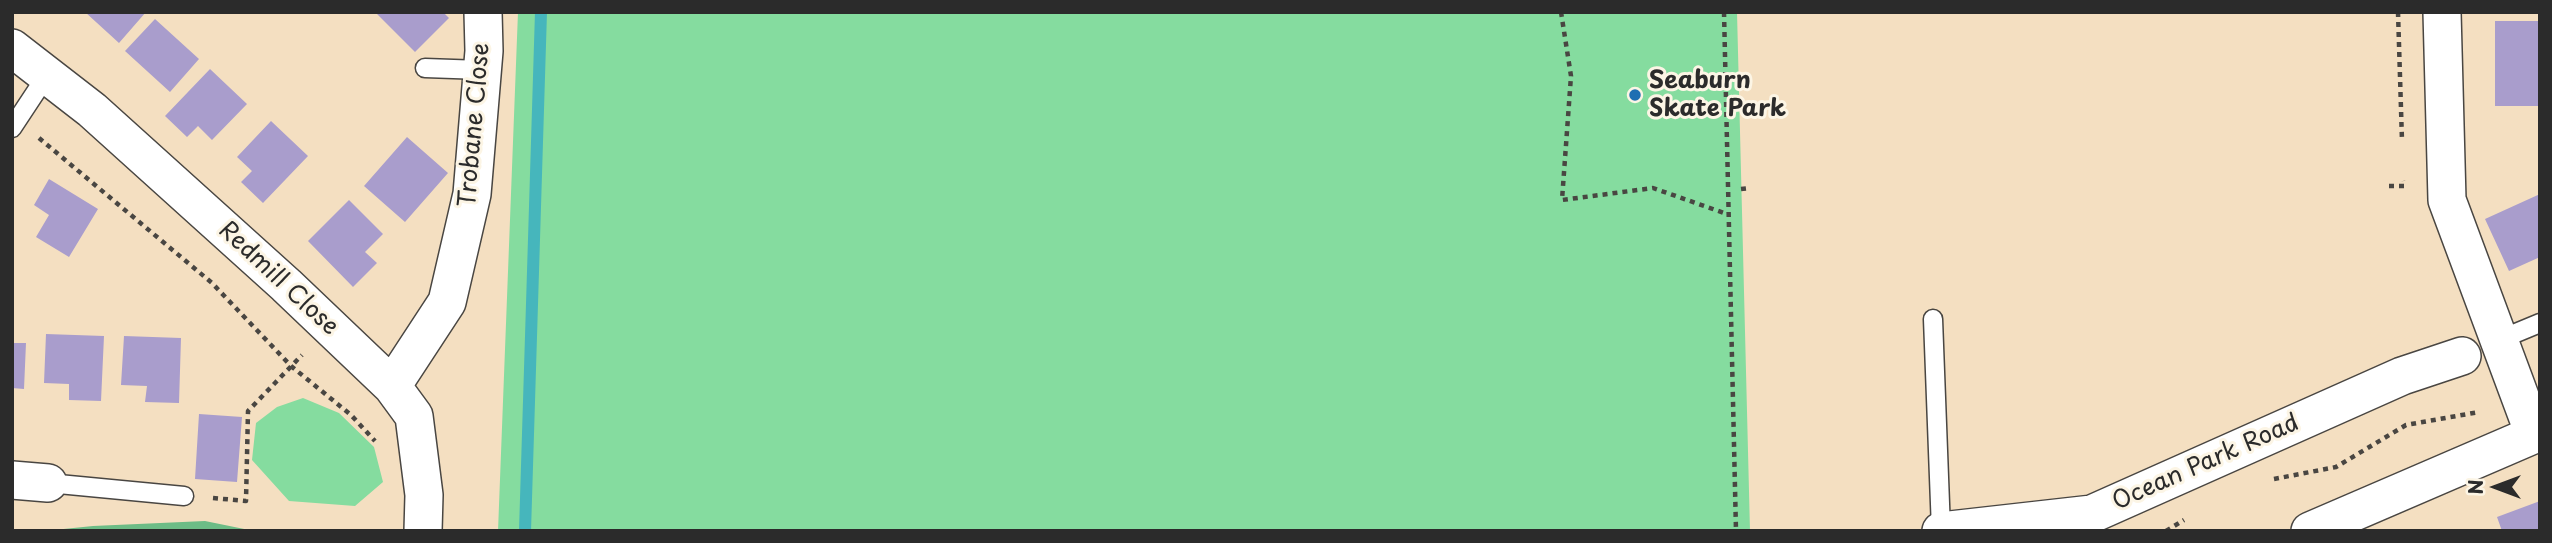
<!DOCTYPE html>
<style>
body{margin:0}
#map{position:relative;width:2552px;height:543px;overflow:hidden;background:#f4dfc1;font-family:"Playpen Sans",sans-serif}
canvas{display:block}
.frame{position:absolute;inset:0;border:14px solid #2b2b2b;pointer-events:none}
.north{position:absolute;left:2461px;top:452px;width:70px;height:70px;-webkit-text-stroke:5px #fcf5e5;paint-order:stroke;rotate:270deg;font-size:19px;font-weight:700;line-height:28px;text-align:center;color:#2b2b2b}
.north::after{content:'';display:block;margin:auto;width:24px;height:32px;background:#2b2b2b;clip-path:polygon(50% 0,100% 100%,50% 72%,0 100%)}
</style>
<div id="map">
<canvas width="2552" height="543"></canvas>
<div class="frame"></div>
<div class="north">N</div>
</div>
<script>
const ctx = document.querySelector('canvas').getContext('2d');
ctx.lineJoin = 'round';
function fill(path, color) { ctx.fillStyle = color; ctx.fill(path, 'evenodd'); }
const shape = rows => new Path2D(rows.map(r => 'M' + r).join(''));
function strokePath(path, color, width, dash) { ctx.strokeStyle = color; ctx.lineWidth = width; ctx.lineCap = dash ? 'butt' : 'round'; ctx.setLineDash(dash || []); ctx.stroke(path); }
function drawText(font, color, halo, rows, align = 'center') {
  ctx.font = font + ' "Playpen Sans",sans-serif'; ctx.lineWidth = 6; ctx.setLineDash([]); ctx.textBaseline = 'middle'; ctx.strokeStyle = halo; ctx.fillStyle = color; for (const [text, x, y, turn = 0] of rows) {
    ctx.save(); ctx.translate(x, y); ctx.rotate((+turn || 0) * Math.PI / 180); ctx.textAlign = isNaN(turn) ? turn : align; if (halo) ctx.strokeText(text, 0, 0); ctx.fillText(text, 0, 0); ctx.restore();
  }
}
fill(shape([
 [518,12,1737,12,1750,531,498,531],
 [303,398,339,413,374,447,383,482,355,506,289,501,252,460,256,423,277,407]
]), '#85dc9f');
fill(shape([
 [205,521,254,531,44,531,93,526]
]), '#6cbc86');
strokePath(shape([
 [525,531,541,12]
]), '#46b6bc', 12);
fill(shape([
 [85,12,146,12,119,43],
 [375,12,443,12,449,18,415,52],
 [155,19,199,59,170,92,125,51],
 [2495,21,2540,21,2540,106,2495,106],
 [210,69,247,104,212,140,198,126,187,137,165,116],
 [271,121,308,156,263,203,241,182,252,171,237,157],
 [407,137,448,173,405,222,364,186],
 [49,179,98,209,69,257,36,237,49,215,34,205],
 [2540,194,2540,257,2509,271,2485,219],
 [349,200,383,234,365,252,377,263,353,287,308,241],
 [46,334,104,336,101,401,69,400,69,384,44,383],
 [124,336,181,338,179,403,145,402,147,386,121,385],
 [12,343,26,343,24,389,12,388],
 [199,414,242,417,237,482,195,479],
 [2540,501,2540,531,2502,531,2497,517]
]), '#a99dcc');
const service = shape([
 [425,68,482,70],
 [12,128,47,75],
 [1933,319,1941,530],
 [2499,340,2540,323],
 [48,483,184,496]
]);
const minor = shape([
 [2442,12,2447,200,2534,434],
 [12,48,92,110,286,285,392,386,414,416,424,495,423,531],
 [392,386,447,302,472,194,484,51,483,12],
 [12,480,48,483],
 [1941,531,2092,514,2402,376,2462,356],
 [2310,531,2540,432]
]);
strokePath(service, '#494642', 21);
strokePath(minor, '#494642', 40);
strokePath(shape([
 [1561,12,1571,76,1562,200,1653,188,1727,214],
 [1724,12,1736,531],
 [2398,12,2402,141],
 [39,138,212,283,291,366,351,415,375,441],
 [2389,186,2404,186,2403,181],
 [1741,189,1750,188],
 [2274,479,2336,467,2406,425,2479,412],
 [213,498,246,501,248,411,302,355],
 [2166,531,2184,520]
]), '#494642', 4.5, [5, 5]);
strokePath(service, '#fff', 18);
strokePath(minor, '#fff', 37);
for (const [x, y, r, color] of [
 [1635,95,7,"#1f6fb2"]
]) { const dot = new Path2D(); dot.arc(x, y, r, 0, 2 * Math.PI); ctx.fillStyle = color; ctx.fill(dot); strokePath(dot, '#fcf5e5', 2.5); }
drawText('bold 24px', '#2b2b2b', '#fcf5e5', [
 ["Seaburn",1649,81],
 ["Skate Park",1649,109]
], 'left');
drawText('24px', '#2b2b2b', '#fcf5e5', [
 ["Trobane Close",475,125,-85],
 ["Redmill Close",278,279,43],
 ["Ocean Park Road",2206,463,-24]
]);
</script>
